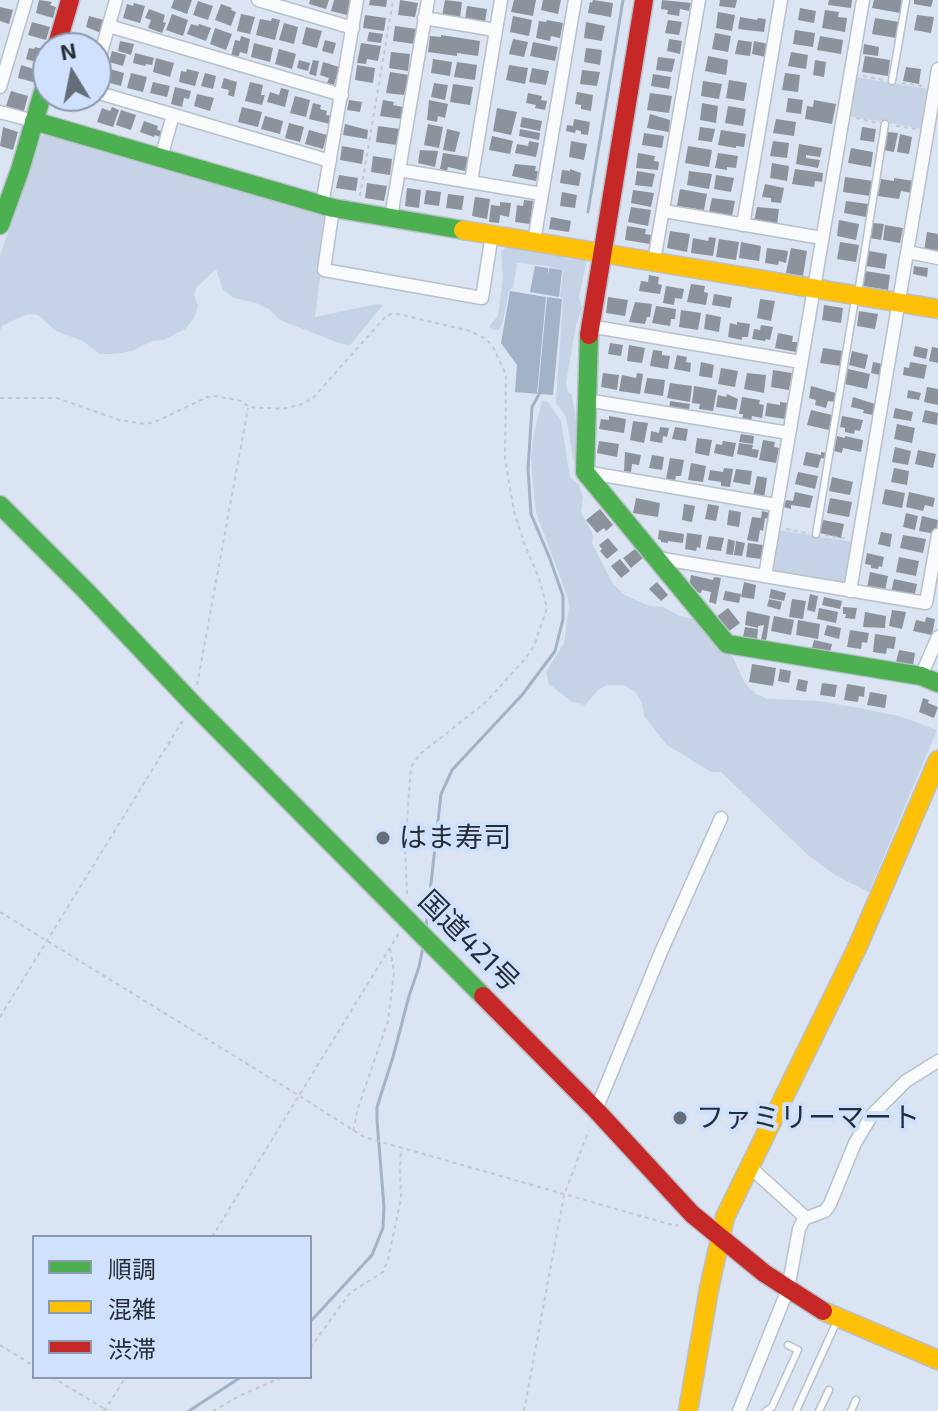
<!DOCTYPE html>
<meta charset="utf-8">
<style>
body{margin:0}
#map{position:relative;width:938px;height:1411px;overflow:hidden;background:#dae4f2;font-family:"Exo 2","Noto Sans JP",sans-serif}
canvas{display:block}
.legend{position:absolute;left:32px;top:1235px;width:280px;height:144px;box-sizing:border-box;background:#d0e1fd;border:2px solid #8c99ae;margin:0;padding:10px 14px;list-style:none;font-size:24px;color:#262d37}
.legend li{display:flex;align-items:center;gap:16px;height:40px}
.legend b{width:40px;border:2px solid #8c99ae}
.north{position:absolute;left:32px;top:32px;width:80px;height:80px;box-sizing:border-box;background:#d0e1fd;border:2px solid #8c99ae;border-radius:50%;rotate:350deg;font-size:22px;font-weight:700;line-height:32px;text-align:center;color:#262d37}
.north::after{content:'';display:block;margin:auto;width:28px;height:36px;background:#656d78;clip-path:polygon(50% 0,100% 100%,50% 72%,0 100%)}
</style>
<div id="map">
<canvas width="938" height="1411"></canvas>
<ul class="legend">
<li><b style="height:10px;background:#4caf50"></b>順調</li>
<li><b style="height:10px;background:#ffc107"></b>混雑</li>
<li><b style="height:10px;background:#c62828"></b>渋滞</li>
</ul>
<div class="north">N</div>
</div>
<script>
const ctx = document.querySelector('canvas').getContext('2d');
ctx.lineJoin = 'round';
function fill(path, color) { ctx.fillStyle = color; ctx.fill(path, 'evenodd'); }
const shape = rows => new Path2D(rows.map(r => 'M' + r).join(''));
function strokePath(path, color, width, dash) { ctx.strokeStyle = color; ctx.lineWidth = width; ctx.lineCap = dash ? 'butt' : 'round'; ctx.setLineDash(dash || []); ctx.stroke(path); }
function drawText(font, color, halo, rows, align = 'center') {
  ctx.font = font + ' "Exo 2","Noto Sans JP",sans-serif'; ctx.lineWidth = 8; ctx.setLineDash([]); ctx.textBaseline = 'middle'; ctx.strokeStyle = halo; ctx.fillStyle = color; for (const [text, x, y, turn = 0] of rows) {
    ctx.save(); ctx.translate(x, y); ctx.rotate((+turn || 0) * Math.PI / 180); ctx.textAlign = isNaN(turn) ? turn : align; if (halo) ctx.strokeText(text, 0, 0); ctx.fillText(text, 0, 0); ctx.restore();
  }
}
fill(shape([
 [855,77,929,89,923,129,848,116],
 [52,131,322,212,327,223,315,317,378,304,383,305,350,345,339,343,280,320,269,309,256,303,234,298,223,290,216,269,197,287,194,295,198,306,194,318,185,329,164,340,152,341,132,351,114,354,100,354,83,341,56,331,38,315,29,314,18,318,2,326,0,330,0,256,41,137],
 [507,247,520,247,538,250,549,254,557,254,566,259,577,257,585,259,586,264,579,296,582,309,576,325,566,383,568,392,572,395,576,420,578,463,575,468,566,417,556,403,563,299,560,297,563,270,549,266,517,263,513,288,509,290,503,321,499,330,494,330,490,328,490,325,498,316,503,278,501,251],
 [542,401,548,402,561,421,570,477,579,485,583,497,581,512,593,535,592,543,613,584,625,595,649,606,663,607,680,616,698,620,723,650,732,656,745,683,756,694,768,699,819,701,859,708,899,716,937,730,869,892,835,875,808,855,721,772,711,772,667,745,644,716,642,703,635,691,623,685,608,685,599,689,585,705,572,702,549,684,546,672,564,643,569,607,568,598,536,512,534,496,531,458,534,434],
 [778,530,853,542,845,582,843,584,775,573,771,568]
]), '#c6d2e6');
fill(shape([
 [535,266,548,268,548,275,549,268,562,270,559,297,530,292],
 [510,291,546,297,537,393,538,392,547,297,562,299,553,395,515,392,517,365,501,343]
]), '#a3b2c7');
strokePath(shape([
 [588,212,623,0],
 [426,928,441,794,452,770,522,695,555,651,563,619,563,596,550,559,531,514,528,469,532,407,541,391],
 [310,1322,372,1255,383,1228,384,1207,377,1120,377,1107,393,1057,409,996,419,967,423,947],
 [189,1411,241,1377]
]), '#a3b2c7', 3);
fill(shape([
 [39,0,52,2,50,5,56,7,53,18,36,13],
 [174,0,192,0,187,14,171,8],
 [310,0,329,0,326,9,309,4],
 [334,0,351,0,347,15,331,11],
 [370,0,387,0,386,7,369,5],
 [400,0,418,3,415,17,398,15],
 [445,0,462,2,460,18,442,16],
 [514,0,536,0,533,16,511,12],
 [543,0,561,0,558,14,541,10],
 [593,0,613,3,611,17,588,13,590,2,592,3],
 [662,0,691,3,689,11,680,9,679,16,667,14,668,10,661,9],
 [720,0,737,0,735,8,719,6],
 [829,0,852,0,851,8,828,5],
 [874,0,902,0,900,13,872,8],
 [914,0,933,0,931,7,914,4],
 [198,1,213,6,208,20,193,15],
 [134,3,145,6,140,23,123,18,127,4,133,6],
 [221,4,232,8,231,10,236,12,231,26,215,20],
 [467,6,487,9,485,22,465,19],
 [0,7,13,10,9,24,0,21],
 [800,8,816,11,814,23,798,20],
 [149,9,165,15,163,22,166,23,162,33,148,28,151,20,145,18],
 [825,10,839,12,838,17,847,18,845,32,822,28],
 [718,12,735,15,732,31,716,28],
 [172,14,188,20,183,36,166,30],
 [241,14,255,17,250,34,237,31],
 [365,15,386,18,384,31,363,28],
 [917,15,934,17,931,33,914,30],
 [89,16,104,20,101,33,86,27],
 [513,16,532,20,529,36,510,32],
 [740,17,757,20,758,18,766,19,764,32,738,29],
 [272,18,280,20,275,40,256,35,260,19,271,21],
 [875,18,899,22,896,38,872,34],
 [547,20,563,23,560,38,551,36,550,41,536,38,539,21,546,22],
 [668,20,682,22,679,35,665,33],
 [32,22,50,27,46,40,28,35],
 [586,22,605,26,602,41,584,38],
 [284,23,298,27,294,44,279,40],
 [191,24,198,26,199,24,211,28,206,41,187,34],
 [395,26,417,29,415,44,393,41],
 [306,27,322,31,317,48,302,44],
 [215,28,232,34,226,50,210,44],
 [795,30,815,33,813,47,793,44],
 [369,32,383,34,381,43,367,41],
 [715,33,731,36,728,52,712,49],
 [441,35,480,41,478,56,457,53,457,56,428,52,430,36,441,37],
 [241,36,250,39,247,54,240,52,238,58,231,56,235,40,240,41],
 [820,36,843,40,841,54,817,50],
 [513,39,528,42,524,57,509,54],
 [669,39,682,41,680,54,667,51],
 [325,40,336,43,333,54,322,51],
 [738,40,752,42,750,56,735,54],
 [120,41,134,44,131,55,118,51],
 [754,41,768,44,766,57,752,54],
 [533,42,558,47,555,61,530,56],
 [254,43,273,48,270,62,251,57],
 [361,43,381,46,378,61,367,59,366,64,357,63],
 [864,44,879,47,878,56,863,54],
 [35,47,42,49,43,52,39,63,26,59,29,48,34,49],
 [586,48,602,50,600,65,584,62],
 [279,49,296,54,292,69,275,64],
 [112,51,126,55,123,66,109,62],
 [391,52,410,54,408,71,389,68],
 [791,52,808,55,806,69,788,66],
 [135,53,154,58,152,65,146,64,145,66,133,63],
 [708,56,728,60,726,75,705,71],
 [865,56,890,60,888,76,862,72],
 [658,57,675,59,672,72,656,70],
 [156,58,174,63,170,77,153,72],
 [433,59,452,62,450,76,431,73],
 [299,60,310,63,308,71,297,68],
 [313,60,319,61,316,76,309,74],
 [815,60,826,62,824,77,813,75],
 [323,62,339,67,334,85,327,83,329,78,320,75],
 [457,62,477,65,475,80,454,77],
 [21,65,37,70,33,82,18,78],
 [357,65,375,68,373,83,355,80],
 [509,65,528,68,525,84,506,80],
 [906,67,921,69,919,84,903,81],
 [106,68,124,73,121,86,103,81],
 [532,68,549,71,546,85,529,82],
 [187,69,199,72,195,86,179,82,181,71,186,72],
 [582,70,600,72,597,86,580,84],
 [390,72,409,75,404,95,386,93],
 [131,73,147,77,143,92,127,88],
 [205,73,216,76,213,89,201,86],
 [785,73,800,75,798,92,782,90],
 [653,74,671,77,669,89,651,86],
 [224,78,237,82,234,97,228,95,229,90,221,88],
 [729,80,747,83,744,101,726,98],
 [703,81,722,84,719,99,701,96],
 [153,82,170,86,167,97,150,93],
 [250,82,263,85,261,95,265,95,262,105,245,101],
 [434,83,448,85,445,100,431,97],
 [453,84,473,87,470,105,450,102],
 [175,87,191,91,189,99,184,98,182,107,171,104],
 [281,88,289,90,285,107,267,102,270,92,279,95],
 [11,91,28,96,24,111,6,106],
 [577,92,593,95,591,111,581,109,581,105,575,104],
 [528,93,542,96,541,100,547,101,545,110,535,108,536,105,526,103],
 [650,93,672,96,669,113,647,110],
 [197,94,214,98,210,111,194,106],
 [295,96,310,100,306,117,290,113],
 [788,98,803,100,801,114,786,112],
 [349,100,362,102,360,112,347,110],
 [383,100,394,102,393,105,403,107,402,119,380,116],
 [429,100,448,104,445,118,438,116,437,122,427,120],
 [814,100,836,104,832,124,805,119,807,106,813,107],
 [313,103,321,105,320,109,327,111,326,115,333,116,330,124,309,119],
 [702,103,718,106,716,123,700,120],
 [728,106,746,109,743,126,725,123],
 [112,107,119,110,113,127,97,122,102,108,110,111],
 [242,107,262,112,258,127,238,122],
 [497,108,517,112,511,135,493,131],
 [121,110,136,115,131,130,116,125],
 [650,114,670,120,669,132,647,128],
 [265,116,283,121,280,134,261,129],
 [522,117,542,121,540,131,520,127],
 [574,119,590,122,588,135,581,134,581,131,576,130,575,133,566,131,567,125,573,126],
 [776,119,796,122,794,136,773,133],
 [144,121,158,126,157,130,162,131,160,137,155,135,154,137,140,132],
 [289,123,304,127,300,142,285,138],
 [345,124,368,130,367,139,343,135],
 [428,124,443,127,439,148,424,145],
 [378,126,400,129,397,145,376,142],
 [3,127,18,132,13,150,0,146],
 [700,127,715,129,712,142,698,140],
 [862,127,876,129,874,142,860,140],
 [447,129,460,132,455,152,443,150],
 [520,129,540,133,539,140,519,136],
 [309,130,327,135,323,149,305,144],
 [721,130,746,134,744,147,736,146,736,148,718,145],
 [887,132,898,133,894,152,884,150],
 [644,133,664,136,662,148,642,145],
 [900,134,912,137,909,154,897,152],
 [492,136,513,141,510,154,489,150],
 [529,141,539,143,536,157,515,153,517,144,528,146],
 [571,141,587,144,584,160,569,157],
 [773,141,789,143,787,158,770,156],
 [799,144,822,148,820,157,806,155,806,158,820,160,818,168,796,164],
 [342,146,364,150,362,164,340,160],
 [688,146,712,150,709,167,685,163],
 [851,148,873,152,871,167,848,163],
 [420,150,438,151,435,167,418,163],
 [443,153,468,157,465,171,448,167,447,171,440,169],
 [638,153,655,156,654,161,659,162,658,170,636,168],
 [718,153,738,156,736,168,727,167,727,170,715,168],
 [373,156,392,159,390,175,371,172],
 [772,163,789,166,787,181,770,178],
 [515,164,536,166,535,171,538,171,536,181,512,176],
 [570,169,581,173,579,186,560,183,562,170,570,171],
 [795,169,823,173,822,182,815,181,814,187,792,184],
 [637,171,655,174,652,187,635,185],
 [689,171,712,174,709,189,687,185],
 [339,175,358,178,356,191,336,188],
 [716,175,734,178,731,192,714,189],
 [845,177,873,181,870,196,843,192],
 [894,178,914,181,912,193,901,191,899,199,878,196,881,179,894,181],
 [367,183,387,186,384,201,365,198],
 [765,184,784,188,781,203,771,202,771,198,762,197],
 [407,188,421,190,419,208,405,206],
 [680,189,707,194,704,210,677,206],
 [426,190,441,192,439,206,424,204],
 [633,190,654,193,651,207,631,203],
 [562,192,577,195,575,208,560,206],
 [448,194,464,196,462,210,446,208],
 [475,197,490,199,487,219,472,216],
 [712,198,735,201,732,216,709,212],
 [524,200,533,201,530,224,515,222,517,205,523,206],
 [846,201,868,204,866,217,844,213],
 [500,202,511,203,509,217,500,215,499,223,489,222,491,205,500,206],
 [631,207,651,210,648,226,628,222],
 [757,207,779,209,777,225,754,221],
 [551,217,571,221,569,232,549,229],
 [839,220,859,224,856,240,837,236],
 [873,223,884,224,881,240,870,238],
 [885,225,903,228,900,243,883,240],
 [627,226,646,229,645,234,651,235,650,244,625,240],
 [670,231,690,234,687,252,667,248],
 [927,232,938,234,938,253,924,251],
 [709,237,716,238,713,256,691,253,693,238,708,241],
 [719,239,739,242,736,260,716,257],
 [741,242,761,246,759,261,739,258],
 [840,242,859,245,856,262,837,259],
 [767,248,788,251,786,263,779,261,778,265,765,263],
 [791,248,807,251,803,276,786,273],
 [869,251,887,254,885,269,866,266],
 [914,266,928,268,927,277,913,274],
 [865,271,890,275,888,290,863,286],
 [649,275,659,277,658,284,662,285,660,294,639,291,641,281,648,282],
 [691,284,705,286,704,292,708,293,706,305,687,302],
 [666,286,684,289,682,299,675,298,674,305,663,303],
 [714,294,732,297,730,308,712,305],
 [608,297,628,300,625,316,606,313],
 [760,299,775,301,771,321,757,318],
 [635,302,652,304,650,317,647,317,645,324,629,322],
 [824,305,843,308,841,323,822,320],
 [656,306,676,309,675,319,671,319,670,326,652,323],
 [681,310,701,313,698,330,679,327],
 [859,311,878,314,875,329,857,326],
 [706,314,721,317,719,332,704,329],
 [737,322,750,324,748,337,742,337,742,340,728,337,730,323,737,325],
 [761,325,773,327,770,340,766,339,765,341,752,339,754,329,760,330],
 [778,333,793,336,792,342,798,342,796,352,775,348],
 [610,343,623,345,621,356,608,354],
 [629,345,645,348,642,363,627,361],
 [915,346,928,349,926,359,913,356],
 [932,347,938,348,938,363,929,361],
 [823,348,843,351,841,366,820,363],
 [653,350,662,351,662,355,670,356,668,369,650,366],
 [852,351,868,355,865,369,849,365],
 [677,355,687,357,686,362,691,363,690,372,674,369],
 [701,362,714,365,712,378,699,376],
 [873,362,883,364,880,375,871,373],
 [910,362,927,365,924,379,903,375,904,367,909,368],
 [721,368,738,371,735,387,718,384],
 [848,369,870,374,867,389,845,384],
 [773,370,792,373,789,390,771,387],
 [603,373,619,375,617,390,601,387],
 [637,373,643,374,640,394,619,391,622,375,636,378],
 [747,373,766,375,764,393,744,389],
 [647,378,665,380,663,396,644,393],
 [670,383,692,386,690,402,667,398],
 [694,386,717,390,713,411,699,409,700,404,692,403],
 [811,386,836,393,835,402,828,401,826,408,815,405,816,400,809,398],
 [927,387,938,389,938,405,924,402],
 [908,390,921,393,919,400,907,398],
 [727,394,738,399,736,410,716,407,718,395,726,397],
 [742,397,760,400,759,404,764,405,762,418,752,416,751,422,742,420,743,414,739,414],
 [853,397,875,404,873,415,863,413,864,410,851,407],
 [670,401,690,404,688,413,669,410],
 [780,402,788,403,785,419,765,416,767,403,780,405],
 [895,408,913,412,911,421,893,418],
 [811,410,832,415,829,430,807,425],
 [925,410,938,413,937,425,922,422],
 [609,416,626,419,624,433,599,429,601,419,609,420],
 [842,416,863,420,860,431,855,430,854,434,845,432,845,428,840,427],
 [633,421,648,423,644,443,630,440],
 [897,424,915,428,912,443,894,439],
 [660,427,669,428,667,437,663,436,662,443,650,441,651,431,659,433],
 [675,427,688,429,686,441,672,439],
 [741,434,754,436,753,444,739,442],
 [837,436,845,438,845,436,863,440,861,452,843,448,842,453,834,451],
 [697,438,712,440,709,456,695,453],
 [763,440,775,442,774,447,779,448,776,463,759,460],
 [599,441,619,444,617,457,597,453],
 [723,441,736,443,733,457,714,453,716,444,722,445],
 [739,443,753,445,752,449,759,450,757,458,737,454],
 [895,447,911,451,908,465,892,462],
 [918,450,936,454,933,468,915,464],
 [625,452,641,455,639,465,632,464,631,472,624,471],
 [806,452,821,455,821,452,828,453,826,459,821,458,818,468,803,465],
 [652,455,664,457,662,470,649,468],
 [670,458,684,460,681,476,676,476,675,481,666,479],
 [691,463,706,466,703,482,688,480],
 [724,468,733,469,730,487,721,486,721,482,708,480,710,470,723,472],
 [894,468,909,471,907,485,891,482],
 [736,469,752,471,750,485,733,482],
 [798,472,818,476,815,489,795,484],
 [757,476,767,478,764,498,753,496],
 [832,477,853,482,850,495,829,491],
 [885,489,905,493,902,508,882,504],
 [795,492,813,496,810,508,791,505,791,509,784,507,786,500,793,501],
 [909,492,935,498,933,507,925,505,923,511,906,507],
 [636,498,660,503,658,517,633,513],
 [830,498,852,502,849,517,827,513],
 [684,504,695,506,692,522,682,520],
 [708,504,719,506,716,521,705,519],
 [600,509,613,525,606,531,604,528,597,533,586,520],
 [729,510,741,512,739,527,727,525],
 [762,511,770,513,769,519,765,518,763,531,760,530,758,542,747,540,752,517,761,518],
 [906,513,918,516,915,530,903,527],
 [922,516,938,520,936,534,919,531],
 [823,520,844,524,841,538,820,533],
 [659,530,684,534,683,543,668,541,668,543,661,542,661,540,658,539],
 [881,532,892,534,890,547,878,544],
 [687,533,702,535,700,548,697,547,696,551,685,549],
 [903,535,926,539,923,553,900,548],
 [709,536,724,538,721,551,706,549],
 [608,538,618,550,607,559,600,551,602,549,599,545],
 [728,539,735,541,733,555,726,554],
 [736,541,745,543,742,556,734,555],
 [748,543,763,545,763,543,769,544,766,563,760,562,761,559,746,557],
 [635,549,643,558,631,568,623,558],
 [867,553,884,557,882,567,879,566,878,569,871,568,871,565,865,564],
 [899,557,919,561,916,576,896,572],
 [620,559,630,571,621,578,611,566],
 [870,572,888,576,885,591,867,588],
 [691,575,713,580,714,577,721,578,716,604,709,602,711,592,702,590,701,593,692,591,689,587],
 [894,579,917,584,914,598,891,593],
 [657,582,668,595,661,601,649,589],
 [744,582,756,585,754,599,741,597],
 [771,589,786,593,784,601,769,598],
 [725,591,741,594,739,603,723,600],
 [810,594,818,596,815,612,807,610],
 [824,597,842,601,840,609,822,605],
 [769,599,782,602,780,610,767,606],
 [792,599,806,601,803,619,789,617],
 [843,607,857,608,855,619,845,618,846,614,843,614],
 [728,608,740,623,728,632,716,617],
 [819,608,838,612,836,623,817,619],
 [892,610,906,612,902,629,889,626],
 [747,611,770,616,766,641,761,640,764,625,758,626,758,628,745,625],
 [865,612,886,616,885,628,863,627],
 [774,616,794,620,791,635,771,631],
 [926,617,935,619,932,635,913,631,916,620,925,622],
 [798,620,820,624,818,639,796,635],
 [827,625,841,628,839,639,824,635],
 [745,627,758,629,757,640,743,637],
 [850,630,869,633,867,643,862,642,861,649,847,647],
 [875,634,896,637,894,649,887,648,886,654,873,652],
 [814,640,832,644,830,652,812,648],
 [899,650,915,653,913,666,896,662],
 [752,664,776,668,773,686,749,682],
 [780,669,791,671,789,683,778,681],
 [798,679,808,681,806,692,796,690],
 [822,683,837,685,835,697,820,695],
 [847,684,865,687,864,697,859,696,858,702,844,700],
 [870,692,887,695,885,708,867,705],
 [923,698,929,700,928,703,938,707,934,718,919,712]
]), '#8c939d');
const lane = shape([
 [892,81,906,0],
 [859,287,885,124],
 [816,534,855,299],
 [766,1411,772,1407,798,1350,788,1345],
 [796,1411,837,1321],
 [819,1411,829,1390],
 [851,1411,856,1400]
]);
const street = shape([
 [258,0,353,28],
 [424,18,495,30],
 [109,26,342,95],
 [96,70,116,0],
 [0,87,26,0],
 [96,92,330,161],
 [0,112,34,121],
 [161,158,173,115],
 [399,170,542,194],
 [471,182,501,0],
 [322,205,357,0],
 [333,208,324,270,482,298,492,234],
 [664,211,822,238],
 [391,217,428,0],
 [743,225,781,0],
 [534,241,575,0],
 [908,252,938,258],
 [654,261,699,0],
 [589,326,801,362],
 [586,400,789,433],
 [585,472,776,505],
 [657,558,926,603,938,535],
 [765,576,863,0],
 [850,591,938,69],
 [921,676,938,637],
 [596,1110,661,952,721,818],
 [750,1167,806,1218],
 [739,1411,788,1289,799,1229,804,1219,825,1211,830,1204,855,1143,872,1115,906,1081,938,1061]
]);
const fast = shape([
 [34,121,333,208,463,230],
 [0,225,20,170,48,75],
 [589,335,585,472,727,644,921,676,938,683],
 [0,505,87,592,193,704,483,996]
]);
const slow = shape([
 [463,230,938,309],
 [823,1311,938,1360],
 [688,1411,709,1289,725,1217,857,948,938,760]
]);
const jam = shape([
 [56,48,70,0],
 [589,335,644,0],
 [483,996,596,1110,692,1214,764,1273,823,1311]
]);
strokePath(lane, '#b9c0cb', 9);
strokePath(street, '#b9c0cb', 15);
strokePath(fast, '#b9c0cb', 21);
strokePath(slow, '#b9c0cb', 21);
strokePath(jam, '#b9c0cb', 21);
strokePath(shape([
 [863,76,884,80],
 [902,83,924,86],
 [856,118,878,123],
 [896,126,917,129],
 [360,196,393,0],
 [0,398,57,398,119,420,146,424,155,422,207,397,216,396,241,401,249,407,282,409,299,405,312,399,386,316,391,314,398,314,470,331,486,339,493,347,506,375,505,458,514,511,524,543,539,578,547,608,534,646,525,659,486,702,420,754,411,767,405,845,407,894],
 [786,529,807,533],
 [825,535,847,539],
 [197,685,248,408],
 [0,912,298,1095,364,1137,676,1226,678,1224],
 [0,1017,183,720],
 [353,1131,358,1108,388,1021,394,972,390,948],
 [212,1237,399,933],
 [0,1345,34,1366],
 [310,1348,350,1293,383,1272,388,1259,401,1199,400,1169,401,1150],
 [52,1377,108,1411],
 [104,1411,126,1377],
 [213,1411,241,1395,283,1377],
 [524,1411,564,1195,589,1130]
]), '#c4c8cc', 2, [4, 4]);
strokePath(lane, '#f9fbfd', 6);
strokePath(street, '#f9fbfd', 12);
strokePath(fast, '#4caf50', 18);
strokePath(slow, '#ffc107', 18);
strokePath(jam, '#c62828', 18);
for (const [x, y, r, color] of [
 [383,838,8,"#656d78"],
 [680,1118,8,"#656d78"]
]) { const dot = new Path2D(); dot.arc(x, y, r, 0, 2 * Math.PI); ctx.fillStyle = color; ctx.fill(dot); strokePath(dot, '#d0e1fd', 3); }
drawText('28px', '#262d37', '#d0e1fd', [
 ["はま寿司",399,838],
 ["ファミリーマート",696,1118]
], 'left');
drawText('28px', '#262d37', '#d0e1fd', [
 ["国道421号",469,941,45]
]);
</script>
